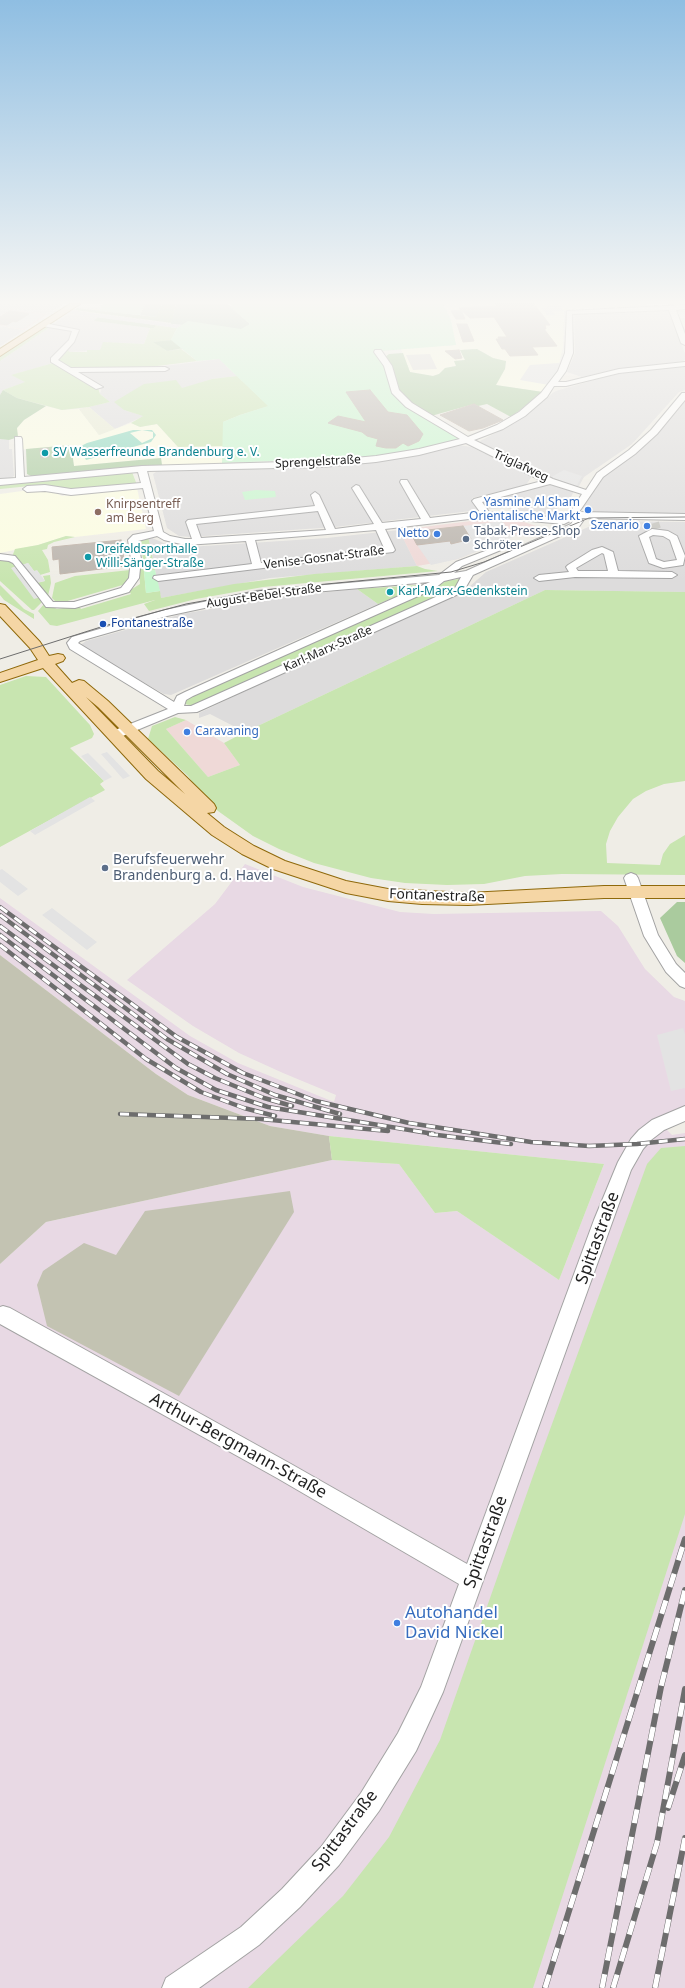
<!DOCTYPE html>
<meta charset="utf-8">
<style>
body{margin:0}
canvas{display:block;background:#efede6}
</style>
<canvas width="685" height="1988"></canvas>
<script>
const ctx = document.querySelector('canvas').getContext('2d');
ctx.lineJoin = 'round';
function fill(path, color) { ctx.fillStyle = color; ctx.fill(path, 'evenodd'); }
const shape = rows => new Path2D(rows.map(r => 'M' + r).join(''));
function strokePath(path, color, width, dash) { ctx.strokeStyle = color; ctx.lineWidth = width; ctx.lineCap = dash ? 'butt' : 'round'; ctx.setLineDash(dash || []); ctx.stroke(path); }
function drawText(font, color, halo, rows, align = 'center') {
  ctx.font = font + ' "Noto Sans",sans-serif'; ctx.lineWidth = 4; ctx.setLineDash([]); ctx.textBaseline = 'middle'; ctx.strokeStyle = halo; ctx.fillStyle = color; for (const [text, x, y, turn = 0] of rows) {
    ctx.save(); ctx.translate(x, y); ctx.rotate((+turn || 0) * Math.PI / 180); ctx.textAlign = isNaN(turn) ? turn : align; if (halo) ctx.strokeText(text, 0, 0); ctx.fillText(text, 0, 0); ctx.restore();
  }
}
fill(shape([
 [0,304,63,304,48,314,11,309,0,316],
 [666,311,670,312,685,354,685,360,679,362,613,370,582,377,567,372,575,353,574,314],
 [69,314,98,317,95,321,150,328,144,344,104,342,100,350,69,352,67,347,77,330,52,325],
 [0,326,24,330,0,346],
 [50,327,73,330,70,340,53,363,12,375,26,382,3,390,0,395,0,361],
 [219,359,237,376,212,379,124,410,144,416,115,429,89,407,110,402,100,394,102,386,75,373,87,371,165,369,165,366],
 [685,367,685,390,679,392,632,444,584,477,579,486,576,487,543,474,481,444,480,441,507,427,530,412,554,392,559,390,616,374,662,368],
 [685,399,685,514,590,513,582,508,604,474],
 [0,439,9,440,9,449,12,449,14,476,10,478,0,479],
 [459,445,471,447,532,476,526,485,472,498,479,510,335,527,190,537,179,536,167,528,153,474,159,470,308,467,358,464,422,455],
 [550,483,574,491,569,501,549,514,537,514,506,508,487,509,482,502],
 [602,521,685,522,685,592,545,590,245,732,210,714,199,718,199,713,430,603,460,595,486,572],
 [399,530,417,566,270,578,161,598,148,536,170,546,189,547,327,538],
 [357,589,378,604,171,695,164,694,79,646,86,641,182,614,279,597]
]), '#dddcdc');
fill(shape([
 [11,309,48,314,24,330,0,326,0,316],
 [487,519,521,521,536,526,458,559,417,566,399,530],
 [186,720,224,743,240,765,208,777,166,729]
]), '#efd9d7');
fill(shape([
 [245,864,303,887,400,912,434,914,601,911,618,926,645,969,674,997,685,1001,685,1106,656,1119,672,1135,685,1133,685,1988,0,1988,0,1264,46,1222,332,1160,399,1164,435,1213,457,1211,559,1280,604,1164,329,1136,270,1126,188,1095,156,1074,0,955,0,898,190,1036,238,1063,334,1102,336,1095,283,1073,239,1053,193,1026,127,980,215,904]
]), '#e8d9e4');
fill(shape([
 [443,304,646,304,649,307,564,309,563,347,559,363,562,364,543,392,495,385,505,369,506,362,493,358,477,349,460,350,465,360,454,361,456,366,445,368,439,374,433,376,410,372,401,349,456,345,451,320],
 [46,406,62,410,79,409,99,435,131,423,140,427,157,424,178,447,223,446,222,469,159,470,162,465,161,458,74,466,71,445,18,450,17,428,24,420],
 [45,488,62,496,137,488,146,529,75,537,66,536,38,545,0,553,0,494]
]), '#fcfde2');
fill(shape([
 [430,354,437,369,413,370,406,355]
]), '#dedcd7');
fill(shape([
 [0,955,156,1074,188,1095,270,1126,329,1136,332,1160,46,1222,0,1264],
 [290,1191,294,1212,179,1396,47,1326,37,1285,43,1271,84,1243,116,1255,145,1211]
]), '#c3c3b2');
fill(shape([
 [89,407,115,429,99,435,79,409]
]), '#e9ecd3');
fill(shape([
 [156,325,177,328,171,340,154,342,167,351,181,349,197,361,141,368,71,369,58,361,57,357,67,347,69,352,87,352,87,350,100,350,103,342,144,344,150,328,154,328],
 [50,327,0,361,0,356,42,328],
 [53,363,98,388,100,394,110,402,89,407,62,410,17,398,3,390,25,382,11,375],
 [237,376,269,406,240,415,223,422,223,446,178,447,157,424,140,427,131,423,143,416,124,410,114,402,144,384,176,380,182,388,212,379],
 [132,472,137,485,82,491,30,486,0,489,0,484,34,481,41,482,51,479],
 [66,536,75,537,54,542,48,545,47,549,42,550,48,560,50,572,40,575,37,571,34,571,28,563,23,565,18,559,12,557,15,549,38,545],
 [148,536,155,570,144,571,146,593,160,591,161,598,234,584,314,574,417,566,425,569,438,571,263,587,196,599,149,611,144,604,155,600,57,626,50,625,38,611,45,603,57,609,79,606,81,609,131,594,129,591,140,584,139,568,143,559,140,540],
 [0,559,11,561,16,566,12,568,43,601,34,610,32,610,0,581],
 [130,570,130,579,126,584,64,602,56,602,52,598,55,583,75,576],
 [50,575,51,583,48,596,37,583,45,581,43,576],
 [459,579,461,581,455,589,193,706,185,704,184,701,189,696,438,586,446,581],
 [0,585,24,609,34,614,34,619,4,600,0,595],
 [418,585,420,587,378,604,357,589],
 [545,590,685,592,685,781,664,784,646,791,633,799,618,817,610,831,606,844,607,863,660,865,663,854,670,844,685,835,685,875,562,874,525,876,484,884,447,885,405,883,371,878,314,863,279,849,253,836,218,811,200,793,188,776,148,739,152,726,175,717,186,720,166,729,208,777,240,765,224,743,245,732],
 [26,676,46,677,90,725,94,734,92,738,70,748,104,781,100,784,105,790,0,847,0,685],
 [329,1136,604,1164,559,1280,457,1211,435,1213,399,1164,332,1160],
 [685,1146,685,1514,533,1988,248,1988,343,1896,389,1837,440,1740,533,1476,647,1164,661,1148]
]), '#c8e5b0');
fill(shape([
 [162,304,176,304,172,323,74,310,77,308,156,317],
 [98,317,156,325,154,328,150,328,94,321],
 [180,339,190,347,167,351,153,342],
 [477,349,493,358,506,361,505,369,496,385,543,392,511,417,487,404,478,406,474,404,431,416,411,404,397,391,385,357,389,354,403,353,410,372,433,376,439,374,445,368,456,366,454,361,465,360,460,350],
 [3,390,17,398,46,406,24,420,17,428,18,437,9,440,0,439,0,395],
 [71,445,74,466,161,458,162,465,31,476,27,474,26,449],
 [677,902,685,902,685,963,677,956,660,918]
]), '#aacb9e');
fill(shape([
 [145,304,162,304,156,317,140,315],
 [176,304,228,304,250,324,241,330,171,324]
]), '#a9c6af');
fill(shape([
 [103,304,145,304,140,315,98,311,102,308,100,306],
 [232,304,443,304,451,320,456,345,381,351,392,391,460,439,414,451,364,457,363,456,351,458,222,463,223,422,240,415,268,406,219,359,197,361,171,340,177,328,188,321,241,329,250,324,231,308],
 [256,490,275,491,276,497,245,500,242,492],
 [155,570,160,591,146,593,144,571]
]), '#c7f6cd');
fill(shape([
 [133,430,152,430,156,435,151,442,86,460,85,458,94,456,85,454,80,451,81,446,87,443],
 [142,430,153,432,153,438,142,443,130,433]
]), '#8ad8bd');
fill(shape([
 [547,305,560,305,564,311,552,311,555,315,547,315,541,307,548,307],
 [30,313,43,315,23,329,5,326],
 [559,363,562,364,549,385,520,380,530,365],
 [564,470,582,476,576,487,551,477],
 [502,521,512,533,518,535,458,559,431,565,417,545,450,541,451,544,461,542,460,540,471,539,463,526],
 [28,563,34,571,37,570,45,581,35,583,44,596,34,599,11,568],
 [107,752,130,776,123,779,101,754],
 [88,753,112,777,104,781,81,756],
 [90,797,95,801,35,835,30,831],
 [2,869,28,889,18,896,0,882,0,870],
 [52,908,97,942,87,950,42,915],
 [683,1028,685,1034,685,1088,671,1091,657,1035]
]), '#e3e3e3');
fill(shape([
 [70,310,172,324,181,325,177,328,64,313]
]), '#dbdbe5');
const building = shape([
 [496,304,534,304,550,325,545,325,546,329,544,329,557,346,532,347,538,355,510,356,505,349,502,349,496,339,499,339,498,337,507,337,494,317,470,318,459,308,497,306,496,304],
 [461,310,465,319,456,319,451,311,461,310],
 [9,311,25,313,29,314,16,322,13,321,7,325,0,324,0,317,9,311],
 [457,324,467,324,474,341,463,342,457,324],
 [459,350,462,358,455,359,445,351,459,350],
 [370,390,388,412,407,415,423,434,419,441,408,446,403,443,396,448,386,448,376,446,378,439,367,436,362,432,328,423,338,416,366,422,346,392,370,390],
 [474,404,503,420,483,428,469,431,440,415,474,404],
 [48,448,49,457,41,458,40,449,48,448],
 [463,526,471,539,451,544,450,541,417,545,410,532,463,526],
 [121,540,125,566,60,574,59,559,53,560,52,547,121,540]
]);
fill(building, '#bcb6af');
strokePath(building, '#c0b4aa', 1);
strokePath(shape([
 [654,523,656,529]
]), '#c5c4be', 10, [10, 4.5]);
const minor = shape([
 [685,305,685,309,676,310,685,334,685,345,681,343,669,310,572,314,573,353,566,371,558,382,566,382,619,369,685,362,685,366,619,373,566,386,554,386,547,397,525,416,503,429,474,440,553,479,586,490,597,473,629,450,651,430,682,393,685,393,685,400,657,434,635,454,603,477,579,512,685,514,685,520,580,518,583,521,578,528,473,575,463,592,197,712,178,713,118,738,110,738,108,735,110,732,168,709,70,649,67,643,72,637,165,610,256,591,439,575,456,562,493,548,496,547,501,550,462,566,454,573,466,571,571,524,573,521,572,520,564,524,486,517,385,529,395,550,393,552,158,581,153,578,154,576,252,564,246,541,185,545,164,540,157,536,138,541,141,559,139,578,129,592,75,608,46,607,13,563,9,561,0,560,0,554,15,556,53,602,74,602,121,588,129,578,131,559,128,540,133,535,154,531,143,488,71,495,45,491,27,492,23,489,27,486,45,485,71,489,141,483,138,472,0,485,0,479,16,478,15,437,21,437,22,439,24,477,142,466,322,461,376,456,419,449,460,439,406,407,392,393,384,366,374,352,375,350,381,350,392,366,399,390,412,403,468,437,497,425,519,412,541,393,558,371,565,353,567,311,685,305],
 [466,443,542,481,474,499,472,501,480,512,430,518,407,480,401,480,400,482,421,519,382,523,359,486,356,485,352,488,374,524,335,529,319,495,315,492,311,495,315,506,188,520,186,522,192,539,185,539,170,536,163,532,147,471,322,467,376,462,419,455,466,443],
 [550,484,582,494,570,513,563,518,489,512,482,502,550,484],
 [318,511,326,530,201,538,196,524,318,511],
 [376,530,384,548,261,563,255,540,376,530],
 [461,577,455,588,440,595,191,706,184,706,186,700,193,696,434,589,444,581,461,577],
 [430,582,185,692,177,696,174,702,78,643,80,641,167,616,256,597,430,582],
 [44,323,79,330,74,342,58,360,71,368,165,367,169,369,165,371,78,372,103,387,96,389,51,362,51,358,69,340,72,331,42,326,42,324,44,323],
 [652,529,668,531,677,536,685,556,683,565,663,568,649,563,639,536,652,529],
 [653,535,663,536,670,540,677,560,664,562,656,559,649,537,653,535],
 [602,547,613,552,618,571,672,572,677,575,672,578,575,577,539,581,534,578,539,575,569,572,566,567,568,565,592,550,602,547],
 [602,553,604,554,608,571,578,571,576,568,602,553],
 [631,873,636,875,638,878,658,935,676,964,685,973,685,988,680,986,666,972,644,936,624,878,626,875,631,873],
 [685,1106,685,1121,664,1130,651,1140,643,1149,631,1170,443,1692,416,1751,379,1811,339,1865,300,1907,259,1945,199,1988,162,1988,166,1978,241,1927,282,1889,321,1847,361,1793,398,1733,421,1687,459,1584,277,1478,0,1324,0,1307,3,1306,10,1308,291,1464,467,1564,594,1220,618,1162,631,1139,639,1130,652,1120,685,1106]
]);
const major = shape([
 [70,304,80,304,0,356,0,349,70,304],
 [0,604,5,605,40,642,49,656,58,654,63,655,65,658,63,661,55,664,72,683,79,680,84,681,108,701,214,804,216,808,214,812,207,813,224,827,254,846,285,861,346,881,388,889,468,893,604,886,685,886,685,898,604,898,468,905,422,904,388,901,346,893,273,869,242,854,212,835,146,779,43,668,0,682,0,673,38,660,30,648,0,616,0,604],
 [86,697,98,707,185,794,158,771,86,697]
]);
strokePath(minor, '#a3a3a3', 2);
strokePath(major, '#8f690b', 2);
fill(minor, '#fff');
fill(major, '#f5d6a5');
strokePath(shape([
 [0,659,104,626,186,604,264,590,451,572,484,562,589,518,685,517]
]), '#6d6d6d', 1);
const railFar1 = shape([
 [0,907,177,1037,243,1073,316,1101,409,1123,531,1142,589,1146,637,1144,685,1139],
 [0,915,167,1039,227,1074,275,1095,340,1114],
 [0,926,188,1064,215,1078,264,1098,292,1106],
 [0,935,176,1068,216,1090,268,1107,434,1134],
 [0,945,146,1059,201,1092,244,1108,275,1116],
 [120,1114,261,1119,388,1131],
 [429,1134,511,1144]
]);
const rail = shape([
 [668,1808,685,1755],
 [545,1988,685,1539],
 [602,1988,661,1687,685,1590],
 [613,1988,657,1843,685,1689],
 [655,1988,685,1838]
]);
strokePath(railFar1, '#6d6d6d', 4.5);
strokePath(rail, '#6d6d6d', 6);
strokePath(railFar1, '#fff', 3, [9]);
strokePath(rail, '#fff', 5, [14]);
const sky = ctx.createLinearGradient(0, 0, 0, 582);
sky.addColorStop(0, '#8fbee2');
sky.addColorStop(0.52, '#f8f7f4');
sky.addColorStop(1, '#f8f7f400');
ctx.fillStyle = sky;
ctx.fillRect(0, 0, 685, 582);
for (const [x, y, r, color] of [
 [45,453,4,"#0f9aa8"],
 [588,510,4,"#3f7fe0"],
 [98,512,4,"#8d6e63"],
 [647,526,4,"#3f7fe0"],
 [437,534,4,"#3f7fe0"],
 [466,539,4,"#5c6f8a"],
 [88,557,4,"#0f9aa8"],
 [390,592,4,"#0f9aa8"],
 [103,624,4,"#1a4fb4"],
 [187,732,4,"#3f7fe0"],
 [105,868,4,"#5c6f8a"],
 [397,1623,4,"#3f7fe0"]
]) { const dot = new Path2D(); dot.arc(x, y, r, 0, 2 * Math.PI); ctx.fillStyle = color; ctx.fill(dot); strokePath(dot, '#fff', 1.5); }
drawText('12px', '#0d838f', '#fff', [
 ["SV Wasserfreunde Brandenburg e. V.",53,453],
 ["Dreifeldsporthalle",96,550],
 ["Willi-Sänger-Straße",96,564],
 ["Karl-Marx-Gedenkstein",398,592]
], 'left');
drawText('12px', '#1f1f1f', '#fff', [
 ["Sprengelstraße",318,462,-3],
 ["Triglafweg",521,466,25],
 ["Venise-Gosnat-Straße",324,558,-7],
 ["August-Bebel-Straße",264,596,-8],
 ["Karl-Marx-Straße",328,649,-24]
]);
drawText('12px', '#366cbe', '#fff', [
 ["Yasmine Al Sham",580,503],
 ["Orientalische Markt",580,517],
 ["Szenario",639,526],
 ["Netto",429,534],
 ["Caravaning",195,732,"left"]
], 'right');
drawText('12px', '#785e54', '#fff', [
 ["Knirpsentreff",106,505],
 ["am Berg",106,519]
], 'left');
drawText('12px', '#4e5e75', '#fff', [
 ["Tabak-Presse-Shop",474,532],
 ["Schröter",474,546]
], 'left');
drawText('12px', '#164399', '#fff', [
 ["Fontanestraße",111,624]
], 'left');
drawText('14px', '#4e5e75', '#fff', [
 ["Berufsfeuerwehr",113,860],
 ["Brandenburg a. d. Havel",113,876]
], 'left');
drawText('14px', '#1f1f1f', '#fff', [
 ["Fontanestraße",437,896,2]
]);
drawText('17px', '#1f1f1f', '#fff', [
 ["Spittastraße",598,1238,-70],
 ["Arthur-Bergmann-Straße",238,1446,29],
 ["Spittastraße",486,1542,-70],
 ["Spittastraße",345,1831,-53]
]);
drawText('17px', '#366cbe', '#fff', [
 ["Autohandel",405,1613],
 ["David Nickel",405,1633]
], 'left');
</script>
